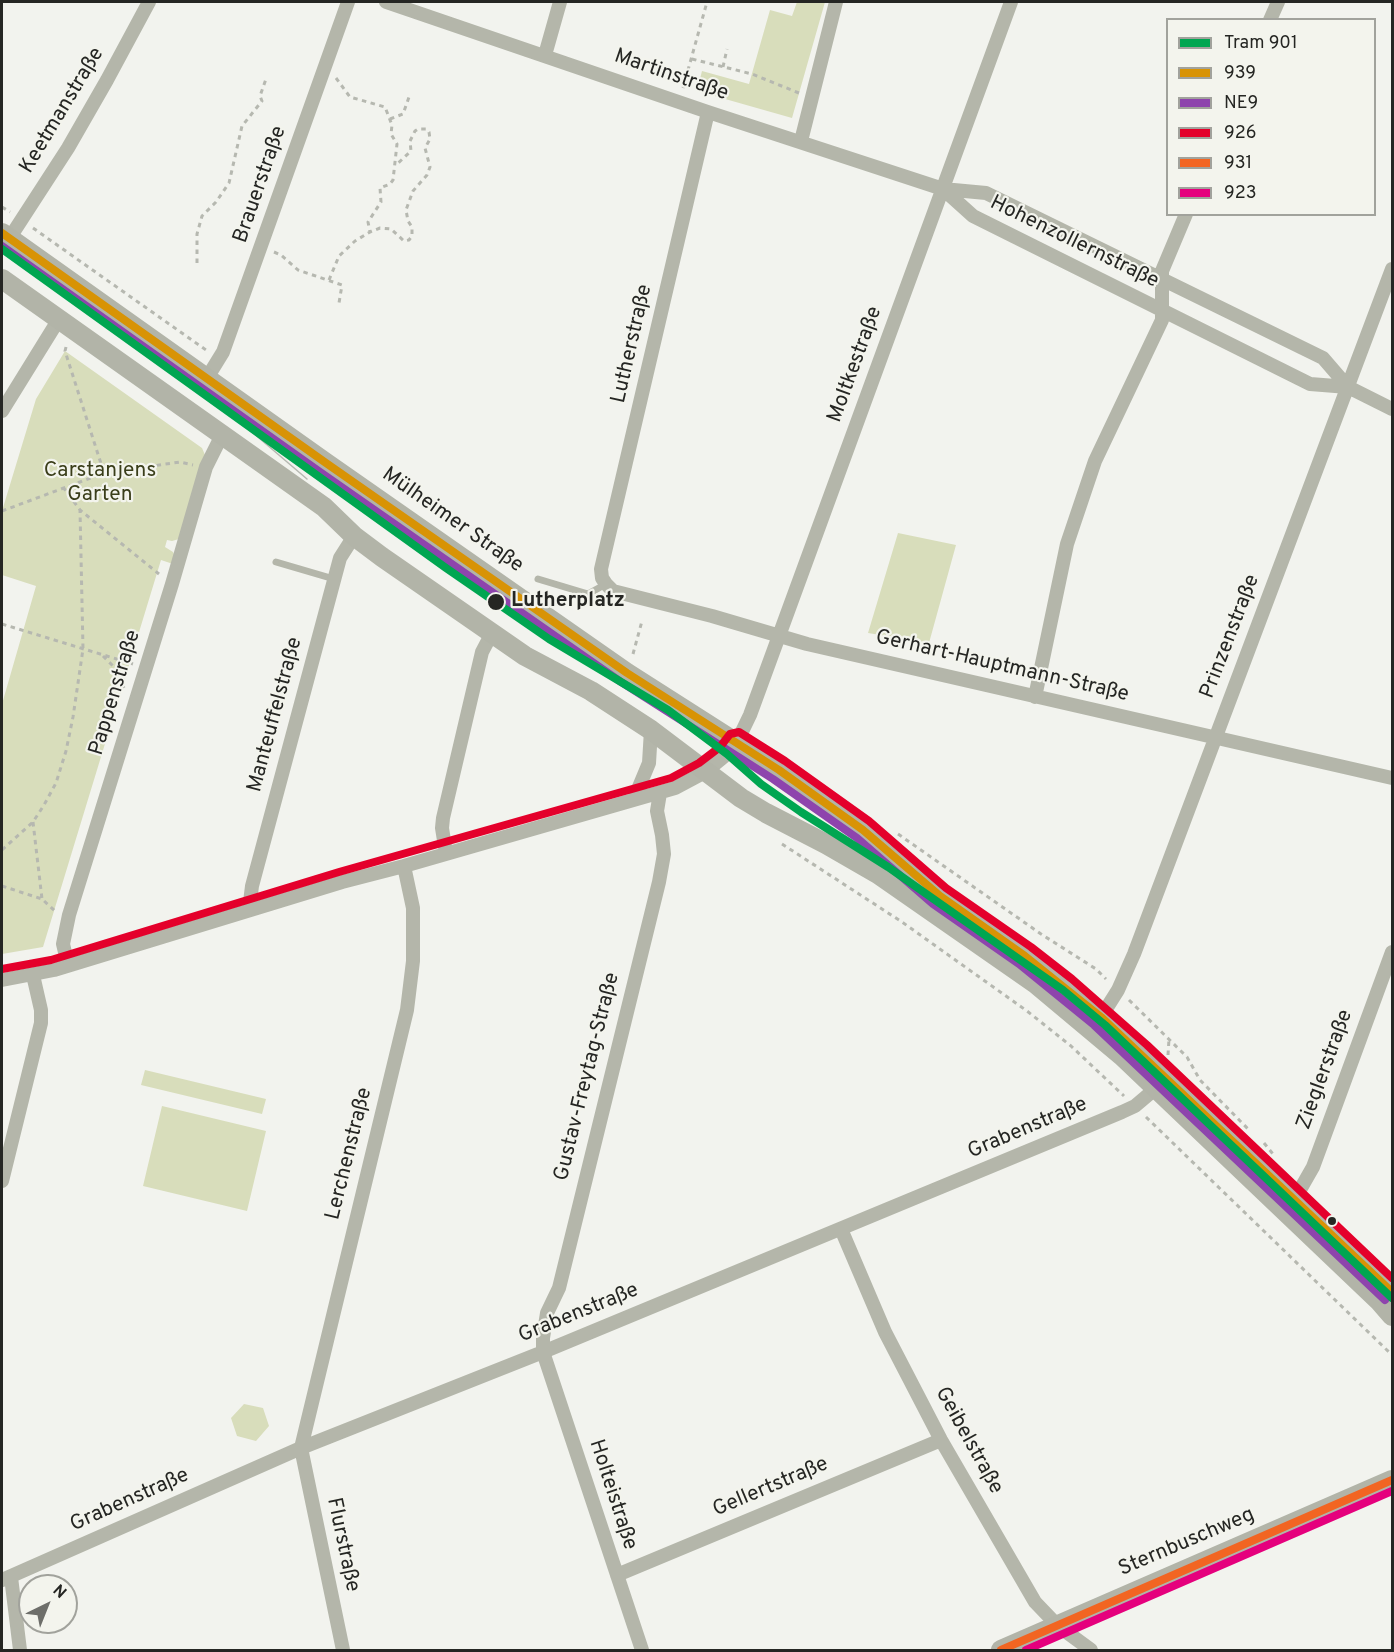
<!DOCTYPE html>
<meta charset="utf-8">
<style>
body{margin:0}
#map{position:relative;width:1394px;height:1652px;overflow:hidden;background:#f2f3ee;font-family:Overpass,sans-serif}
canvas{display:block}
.frame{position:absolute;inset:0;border:3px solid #252623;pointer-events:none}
.legend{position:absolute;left:1166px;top:18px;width:210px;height:198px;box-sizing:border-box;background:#f3f4ed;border:2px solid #a1a29c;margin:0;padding:8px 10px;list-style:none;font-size:18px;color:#252623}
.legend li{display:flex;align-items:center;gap:12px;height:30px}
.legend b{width:30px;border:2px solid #a1a29c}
.north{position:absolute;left:18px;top:1574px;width:60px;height:60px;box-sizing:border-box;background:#f3f4ed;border:2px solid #a1a29c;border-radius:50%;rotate:43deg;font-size:16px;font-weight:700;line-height:24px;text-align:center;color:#252623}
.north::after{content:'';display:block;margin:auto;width:21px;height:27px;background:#6d6e6a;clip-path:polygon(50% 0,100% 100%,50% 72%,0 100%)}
</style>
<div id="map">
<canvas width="1394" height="1652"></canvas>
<div class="frame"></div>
<ul class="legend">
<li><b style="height:8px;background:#00a651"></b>Tram 901</li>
<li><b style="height:8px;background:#d89305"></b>939</li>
<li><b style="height:8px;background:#8e44ad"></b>NE9</li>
<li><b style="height:8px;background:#e4002b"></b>926</li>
<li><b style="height:8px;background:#f26522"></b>931</li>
<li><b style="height:8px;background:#e5007d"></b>923</li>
</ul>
<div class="north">N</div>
</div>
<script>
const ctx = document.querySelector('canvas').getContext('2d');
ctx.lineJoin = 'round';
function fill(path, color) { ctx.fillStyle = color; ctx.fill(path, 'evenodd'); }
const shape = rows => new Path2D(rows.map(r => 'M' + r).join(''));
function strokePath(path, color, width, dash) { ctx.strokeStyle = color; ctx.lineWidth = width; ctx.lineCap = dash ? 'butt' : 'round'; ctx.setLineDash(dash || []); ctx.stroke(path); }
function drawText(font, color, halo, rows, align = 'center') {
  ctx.font = font + ' Overpass,sans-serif'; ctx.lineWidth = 4.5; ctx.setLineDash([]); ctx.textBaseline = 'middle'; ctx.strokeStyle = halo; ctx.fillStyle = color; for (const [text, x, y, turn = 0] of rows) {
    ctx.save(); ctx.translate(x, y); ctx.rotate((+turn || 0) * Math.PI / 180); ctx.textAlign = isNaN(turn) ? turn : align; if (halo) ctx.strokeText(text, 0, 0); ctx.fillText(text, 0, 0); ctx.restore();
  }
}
fill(shape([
 [797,2,825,2,792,118,697,91,702,71,749,84,770,10,792,16],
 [65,351,202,448,205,455,179,539,172,541,167,540,165,547,173,552,175,556,173,564,161,560,43,947,2,954,2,704,36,586,2,575,2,511,36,399],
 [898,533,956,545,929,643,868,633],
 [145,1070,266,1099,262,1114,141,1085],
 [162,1106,266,1131,247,1211,143,1186],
 [244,1404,263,1408,269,1426,256,1441,237,1436,231,1418]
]), '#d8ddbb');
strokePath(shape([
 [692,59,752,74,799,93],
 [723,67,727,49],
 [336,78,350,97,385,107,392,125,391,134,397,144,393,180,390,184,380,188,381,202,368,222,370,232],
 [683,88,707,2],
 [390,119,403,114,409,97],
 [2,207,10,212],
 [33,228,206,350],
 [274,252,281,255,298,270,342,285,339,303],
 [197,263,197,234,202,216,216,202,229,183,242,126,262,101,260,96,266,79],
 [329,280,339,256,355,241,370,232,380,228,391,229,404,241,409,240,412,236,412,227,408,221,406,210,413,191,427,175,430,167,425,148,430,139,429,132,426,129,418,129,415,131,410,141,411,151,396,165],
 [66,347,65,351,104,473],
 [63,487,80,510,159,574],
 [2,511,104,473,180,462,193,465],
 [2,624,133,664],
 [633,654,642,621],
 [103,656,114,667,124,688],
 [33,822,42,899],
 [898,834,1041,934,1096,969,1106,979],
 [782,844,902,922,1027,1011,1071,1046,1124,1096],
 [2,850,33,822,44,805,56,783,66,751,73,717,83,649,80,510],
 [2,886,42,899,56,912],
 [1129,1000,1187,1057,1200,1080,1250,1131],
 [1168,1055,1169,1039],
 [1146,1117,1392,1355],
 [1264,1143,1273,1154]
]), '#b6b8b0', 3, [4.5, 4.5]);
strokePath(shape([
 [276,562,334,579],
 [538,579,588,594,606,584]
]), '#b4b6aa', 7);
strokePath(shape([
 [386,2,708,112,943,189,986,193,1323,358,1348,387],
 [1270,20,1278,2],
 [545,55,560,2],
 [708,112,601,569,602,578,606,584,613,591,712,616,807,644,1392,778],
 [801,141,836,2],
 [943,189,973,216,1310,384,1348,387,1392,409],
 [9,239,68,148,107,80,149,2],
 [207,378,223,352,348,2],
 [2,411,59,319],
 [1035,697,1067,544,1095,461,1162,320,1162,271,1186,214],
 [634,799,649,763,651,730],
 [446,853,442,828,443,818,482,652,492,633],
 [249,910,252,886,340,558,354,536],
 [68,965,63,944,69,915,172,584,206,467,222,435],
 [2,980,54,970,342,882,404,866,675,788,705,772,727,754,737,742,750,715,1011,2],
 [1101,1017,1118,990,1134,954,1392,269],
 [2,1181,41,1023,41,1010,33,975],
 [1293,1198,1301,1188,1313,1167,1392,952],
 [841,1229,885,1332,941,1440,1035,1602,1057,1625,1091,1650],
 [617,1575,941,1440],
 [11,1577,20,1650],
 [2,1580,301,1448,543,1352,1122,1112,1135,1106,1161,1084],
 [343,1650,301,1448,407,1010,413,961,413,908,404,866],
 [642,1650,547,1364,543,1352,543,1338,547,1313,559,1288,659,882,664,854,662,835,657,811,660,793]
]), '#b4b6aa', 14);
strokePath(shape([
 [2,233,326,463,627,673,779,770,863,830,940,896,1025,956,1101,1017,1392,1292],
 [2,279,324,507,354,536,382,557,525,656,591,691,651,730,741,798,766,813,826,844,878,874,1036,984,1122,1056,1379,1301,1392,1316],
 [1001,1650,1392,1480]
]), '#b2b4a8', 20);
strokePath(shape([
 [225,409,307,479]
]), '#b6b8b1', 1.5);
strokePath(shape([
 [2,233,326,463,627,673,779,770,863,830,940,896,1025,956,1101,1017,1392,1292]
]), '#d89305', 8);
strokePath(shape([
 [2,246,320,472,621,682,773,779,857,838,933,904,1019,964,1094,1025,1385,1300]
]), '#8e44ad', 8);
strokePath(shape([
 [2,969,51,960,339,872,671,778,699,763,720,747,730,734,739,732,785,761,869,821,946,888,1031,947,1072,979,1147,1045,1392,1278]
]), '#e4002b', 8);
strokePath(shape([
 [1001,1650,1392,1480]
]), '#f26522', 8);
strokePath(shape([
 [1026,1650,1392,1491]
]), '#e5007d', 8);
strokePath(shape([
 [2,249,446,568,549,639,668,710,727,754,761,784,801,812,888,867,1063,990,1105,1025,1392,1298]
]), '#00a651', 8);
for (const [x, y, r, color] of [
 [496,602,9,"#252623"],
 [1332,1221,5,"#252623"]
]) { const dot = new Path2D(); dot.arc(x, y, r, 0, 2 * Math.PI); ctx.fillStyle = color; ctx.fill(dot); strokePath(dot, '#f3f4ed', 2); }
drawText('21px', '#252623', '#f3f4ed', [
 ["Martinstraße",671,76,19],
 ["Keetmanstraße",63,111,-59],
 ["Brauerstraße",261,185,-71],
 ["Hohenzollernstraße",1074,243,26],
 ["Lutherstraße",633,344,-77],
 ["Moltkestraße",856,365,-70],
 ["Mülheimer Straße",452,521,35],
 ["Prinzenstraße",1231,637,-69],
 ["Gerhart-Hauptmann-Straße",1002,667,13],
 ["Pappenstraße",116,693,-73],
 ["Manteuffelstraße",276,715,-75],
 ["Zieglerstraße",1326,1070,-70],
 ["Gustav-Freytag-Straße",588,1077,-76],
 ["Grabenstraße",1028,1129,-23],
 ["Lerchenstraße",350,1154,-76],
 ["Grabenstraße",579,1314,-22],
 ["Geibelstraße",968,1441,61],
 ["Gellertstraße",771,1488,-23],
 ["Holteistraße",612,1495,72],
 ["Grabenstraße",130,1501,-24],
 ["Sternbuschweg",1187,1543,-23],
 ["Flurstraße",342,1545,78]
]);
drawText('21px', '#3a3e1a', '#f3f4ed', [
 ["Carstanjens",100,472],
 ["Garten",100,496]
]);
drawText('bold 21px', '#252623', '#f3f4ed', [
 ["Lutherplatz",511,602]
], 'left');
</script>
